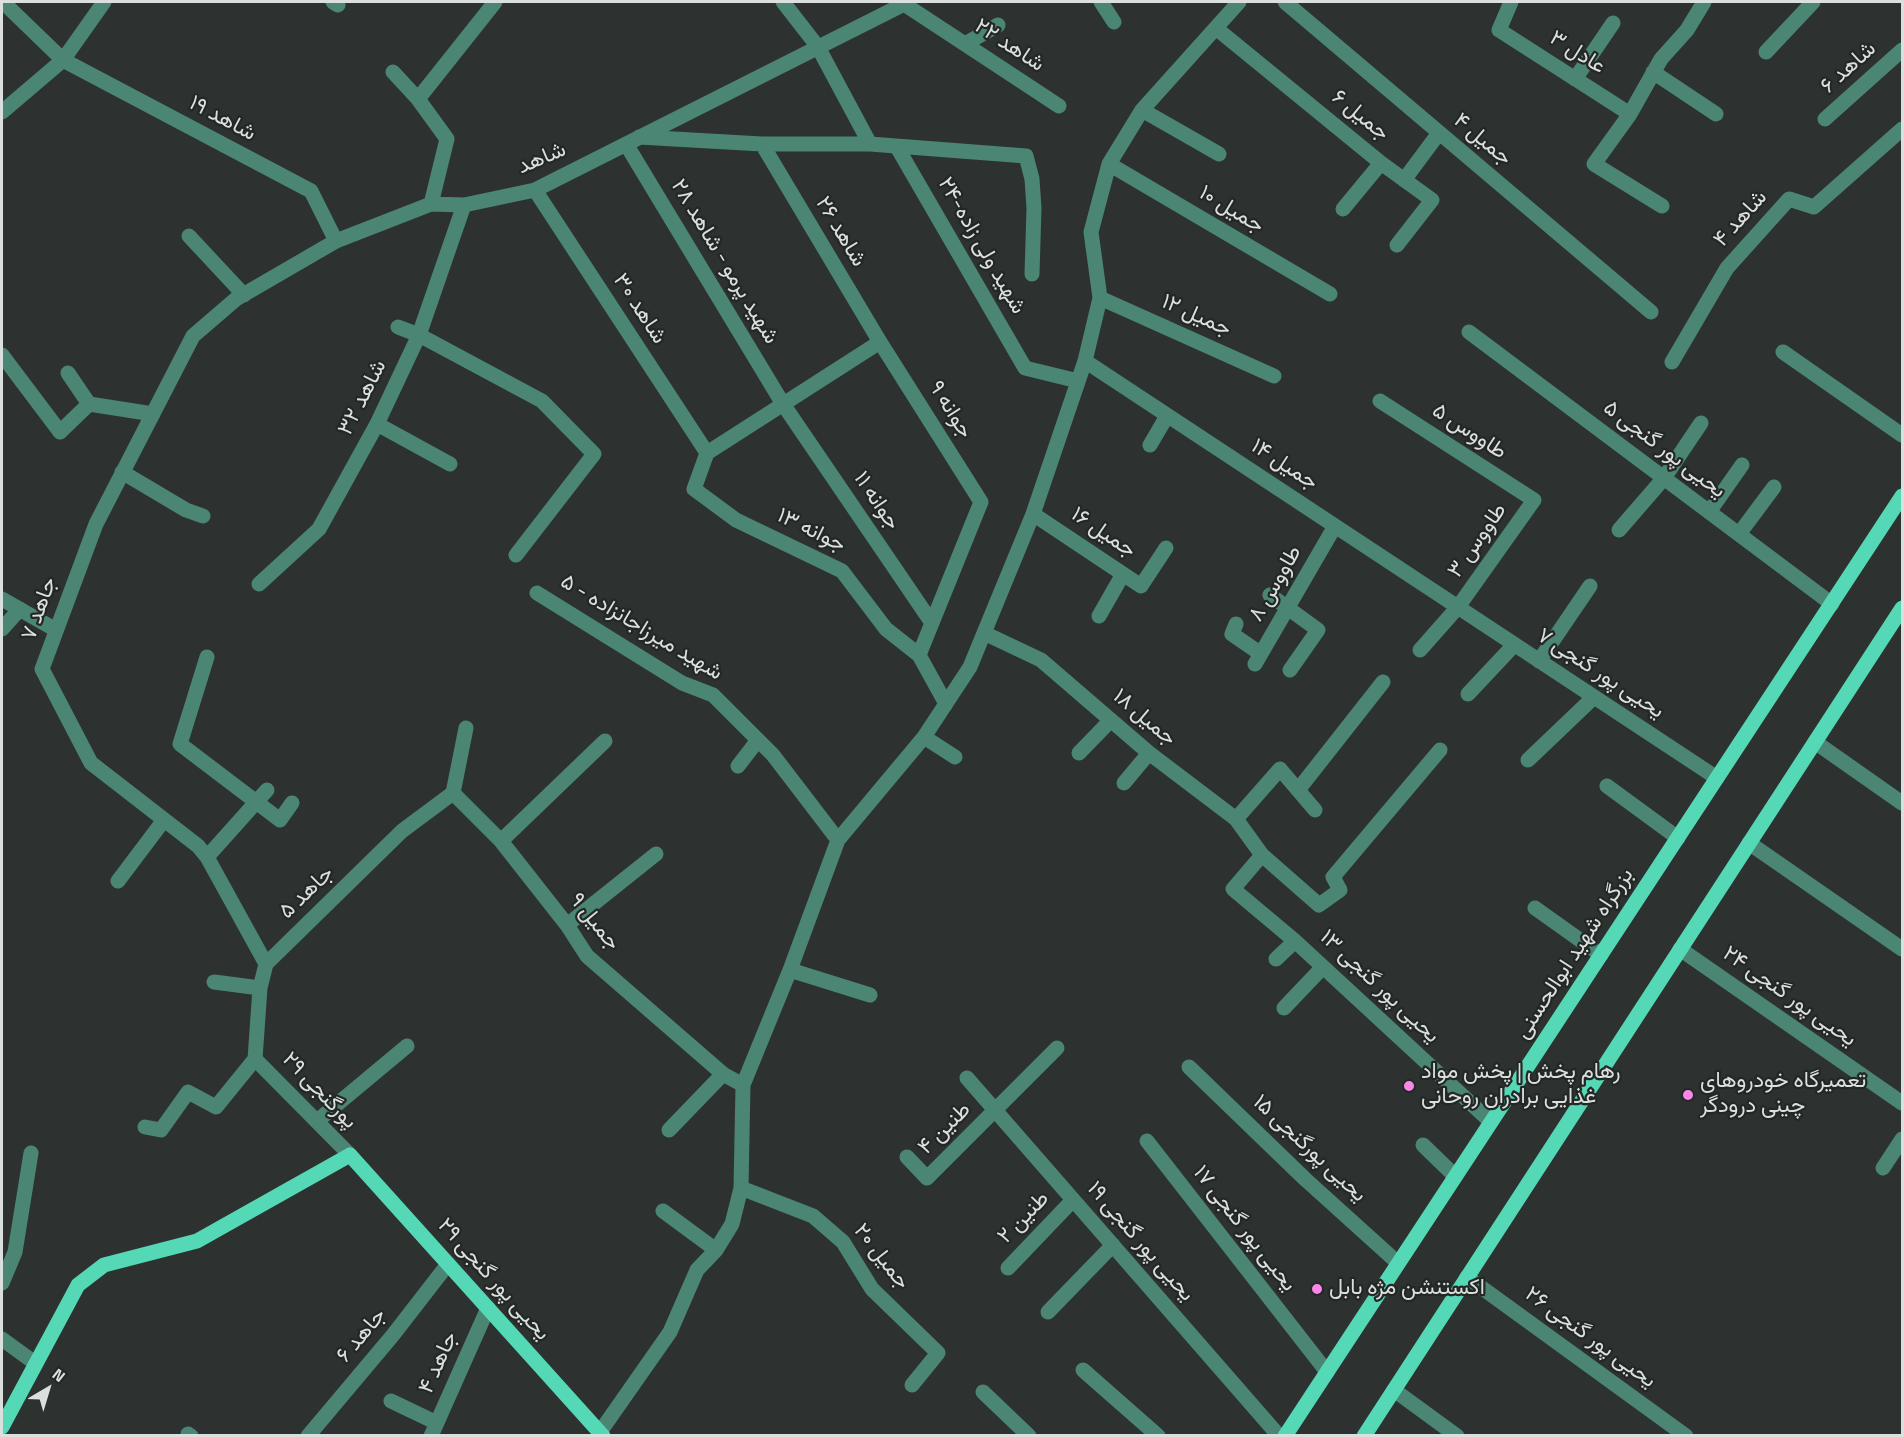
<!DOCTYPE html>
<meta charset="utf-8">
<style>
body{margin:0}
#map{position:relative;width:1904px;height:1437px;overflow:hidden;background:#2d3230;font-family:"Titillium Web",sans-serif}
canvas{display:block}
.frame{position:absolute;inset:0;border:3px solid #dbdfde;pointer-events:none}
.north{position:absolute;left:18px;top:1359px;width:60px;height:60px;-webkit-text-stroke:4px #232826;paint-order:stroke;rotate:38deg;font-size:16px;font-weight:700;line-height:24px;text-align:center;color:#dbdfde}
.north::after{content:'';display:block;margin:auto;width:21px;height:27px;background:#dbdfde;clip-path:polygon(50% 0,100% 100%,50% 72%,0 100%)}
</style>
<div id="map">
<canvas width="1904" height="1437"></canvas>
<div class="frame"></div>
<div class="north">N</div>
</div>
<script>
const ctx = document.querySelector('canvas').getContext('2d');
ctx.lineJoin = 'round';
const shape = rows => new Path2D(rows.map(r => 'M' + r).join(''));
function strokePath(path, color, width, dash) { ctx.strokeStyle = color; ctx.lineWidth = width; ctx.lineCap = dash ? 'butt' : 'round'; ctx.setLineDash(dash || []); ctx.stroke(path); }
function drawText(font, color, halo, rows, align = 'center') {
  ctx.font = font + ' "Titillium Web",Vazirmatn,sans-serif'; ctx.lineWidth = 4.5; ctx.setLineDash([]); ctx.textBaseline = 'middle'; ctx.strokeStyle = halo; ctx.fillStyle = color; for (const [text, x, y, turn = 0] of rows) {
    ctx.save(); ctx.translate(x, y); ctx.rotate((+turn || 0) * Math.PI / 180); ctx.textAlign = isNaN(turn) ? turn : align; if (halo) ctx.strokeText(text, 0, 0); ctx.fillText(text, 0, 0); ctx.restore();
  }
}
strokePath(shape([
 [3,2,63,60,311,191,336,241],
 [333,2,338,5],
 [783,2,818,47,870,144],
 [1101,2,1114,22],
 [1285,2,1651,312],
 [1511,2,1499,30,1630,114],
 [904,4,1059,106],
 [1217,29,1381,163,1432,200,1397,245],
 [965,44,998,25],
 [1766,52,1813,2],
 [393,72,418,99,447,139,431,204],
 [1653,72,1716,114],
 [1575,79,1613,23],
 [418,99,495,2],
 [1142,110,1219,154],
 [2,112,63,60,104,2],
 [1825,119,1902,50],
 [639,137,762,144,870,144,1026,156,1032,179,1034,208,1032,274],
 [626,144,783,404,932,623],
 [762,144,880,342,981,502,919,655],
 [897,147,1025,368,1078,381],
 [1109,164,1330,294],
 [1404,180,1439,133],
 [535,190,707,453],
 [1662,206,1594,164,1630,114,1661,59,1687,30,1704,2],
 [1343,209,1381,163],
 [189,236,244,295],
 [1100,298,1274,376],
 [398,327,419,335,542,401,594,454,516,555],
 [1469,332,1832,604],
 [880,342,707,453,694,489,736,520,842,571,886,629,919,655,946,704],
 [1783,352,1902,435],
 [2,355,60,432,89,404,153,414],
 [1085,361,1717,778],
 [1672,362,1727,268,1789,199,1814,207,1902,129],
 [68,373,89,404],
 [1380,401,1534,500,1458,607,1420,650],
 [377,424,450,464],
 [1150,445,1167,416],
 [122,472,186,510,203,516],
 [1709,512,1742,465],
 [1033,514,1141,586,1166,548],
 [1619,530,1664,478,1701,423],
 [1739,534,1774,487],
 [259,584,319,529,377,424,419,335,464,205],
 [537,593,682,683,713,695,773,755,838,840],
 [1270,595,1318,630,1290,670],
 [2,599,56,630],
 [1099,616,1123,574],
 [1236,624,1232,634,1261,654],
 [2,629,20,609],
 [984,633,1041,660,1149,753,1236,819,1262,855,1319,905,1340,890,1333,877,1440,750],
 [207,657,180,744,280,820,292,803],
 [1539,661,1590,586],
 [1255,664,1335,526],
 [1468,694,1514,645],
 [924,737,955,757],
 [1815,742,1902,803],
 [1079,753,1111,720],
 [1528,760,1594,697],
 [738,766,758,740],
 [1124,783,1149,753],
 [1607,786,1678,838],
 [1298,790,1383,682],
 [453,793,501,841,567,925,587,956,723,1074,743,1085],
 [453,793,466,728],
 [1236,819,1280,769,1315,810],
 [501,841,605,741],
 [1749,843,1902,949],
 [1262,855,1233,889,1295,941,1491,1122],
 [207,857,267,790],
 [118,881,164,820],
 [1535,908,1601,955],
 [567,925,656,854],
 [1680,949,1902,1103],
 [1276,959,1295,941],
 [266,964,207,857,198,846,91,763,42,669,96,524,193,336,236,299,336,241,431,204,464,205,535,190,908,2],
 [790,970,870,995],
 [214,982,260,988],
 [1284,1008,1323,967],
 [255,1059,260,988,266,964,402,831,453,793],
 [255,1059,350,1155],
 [1189,1067,1305,1179,1398,1263],
 [967,1078,1279,1436],
 [317,1121,407,1046],
 [145,1127,161,1130,188,1092,216,1107,255,1059],
 [669,1130,723,1074],
 [1147,1141,1327,1372],
 [1423,1145,1455,1176],
 [907,1157,927,1178,1057,1048],
 [1883,1168,1902,1139],
 [741,1188,813,1216,843,1242,872,1289,938,1353,912,1385],
 [663,1211,716,1250],
 [1008,1268,1073,1200],
 [1467,1277,1686,1436],
 [2,1283,15,1252,31,1153],
 [1048,1312,1113,1245],
 [2,1339,35,1363],
 [1083,1370,1158,1436],
 [1394,1390,1457,1436],
 [983,1392,1029,1436],
 [391,1401,437,1423],
 [600,1432,670,1332,697,1270,716,1250,732,1224,741,1188,743,1085,790,970,838,840,924,737,970,667,1033,514,1085,361,1100,298,1091,232,1109,164,1142,110,1239,2],
 [188,1434,191,1436],
 [308,1436,393,1335,448,1264],
 [431,1436,488,1308]
]), '#4b8574', 15);
strokePath(shape([
 [2,1427,78,1285,104,1265,197,1241,350,1155,603,1436],
 [1285,1436,1902,496],
 [1364,1436,1902,608]
]), '#54d8b6', 15);
for (const [x, y, r, color] of [
 [1409,1086,6,"#fa87e7"],
 [1688,1095,6,"#fa87e7"],
 [1317,1289,6,"#fa87e7"]
]) { const dot = new Path2D(); dot.arc(x, y, r, 0, 2 * Math.PI); ctx.fillStyle = color; ctx.fill(dot); strokePath(dot, '#232826', 2); }
drawText('22px', '#dbdfde', '#232826', [
 ["شاهد ۲۲",1009,46,33],
 ["عادل ۳",1577,53,32],
 ["شاهد ۶",1849,68,-42],
 ["جمیل ۶",1360,116,39],
 ["شاهد ۱۹",222,119,28],
 ["جمیل ۴",1482,140,40],
 ["شاهد",542,159,-23],
 ["جمیل ۱۰",1231,210,31],
 ["شاهد ۴",1741,219,-48],
 ["شاهد ۲۶",840,232,59],
 ["شهید ولی زاده-۲۴",981,246,60],
 ["شهید پرمو - شاهد ۲۸",724,262,59],
 ["شاهد ۳۰",639,309,57],
 ["جمیل ۱۲",1196,316,24],
 ["شاهد ۳۲",363,398,-63],
 ["جوانه ۹",950,410,58],
 ["طاووس ۵",1469,432,33],
 ["یحیی پور گنجی ۵",1664,450,37],
 ["جمیل ۱۴",1284,465,33],
 ["جوانه ۱۱",876,501,56],
 ["جوانه ۱۳",811,531,26],
 ["جمیل ۱۶",1103,533,34],
 ["طاووس ۳",1478,541,-55],
 ["طاووس ۸",1276,584,-60],
 ["جاهد ۷",40,609,-70],
 ["شهید میرزاجانزاده - ۵",641,628,31],
 ["یحیی پور گنجی ۷",1600,674,33],
 ["جمیل ۱۸",1144,718,40],
 ["جاهد ۵",307,893,-44],
 ["جمیل ۹",594,922,51],
 ["بزرگراه شهید ابوالحسنی",1575,954,-57],
 ["یحیی پور گنجی ۱۳",1379,987,43],
 ["یحیی پور گنجی ۲۴",1789,997,35],
 ["پورگنجی ۲۹",319,1091,46],
 ["طنین ۴",945,1129,-45],
 ["یحیی پورگنجی ۱۵",1309,1149,43],
 ["طنین ۲",1024,1218,-46],
 ["یحیی پور گنجی ۱۷",1244,1229,52],
 ["یحیی پور گنجی ۱۹",1140,1242,49],
 ["جمیل ۲۰",881,1257,52],
 ["یحیی پور گنجی ۲۹",493,1280,48],
 ["جاهد ۶",362,1336,-50],
 ["یحیی پور گنجی ۲۶",1590,1338,36],
 ["جاهد ۴",439,1363,-66]
]);
drawText('22px', '#dbdfde', '#232826', [
 ["رهام پخش | پخش مواد",1421,1073],
 ["غذایی برادران روحانی",1421,1098],
 ["تعمیرگاه خودروهای",1700,1082],
 ["چینی درودگر",1700,1107],
 ["اکستنشن مژه بابل",1329,1289]
], 'left');
</script>
